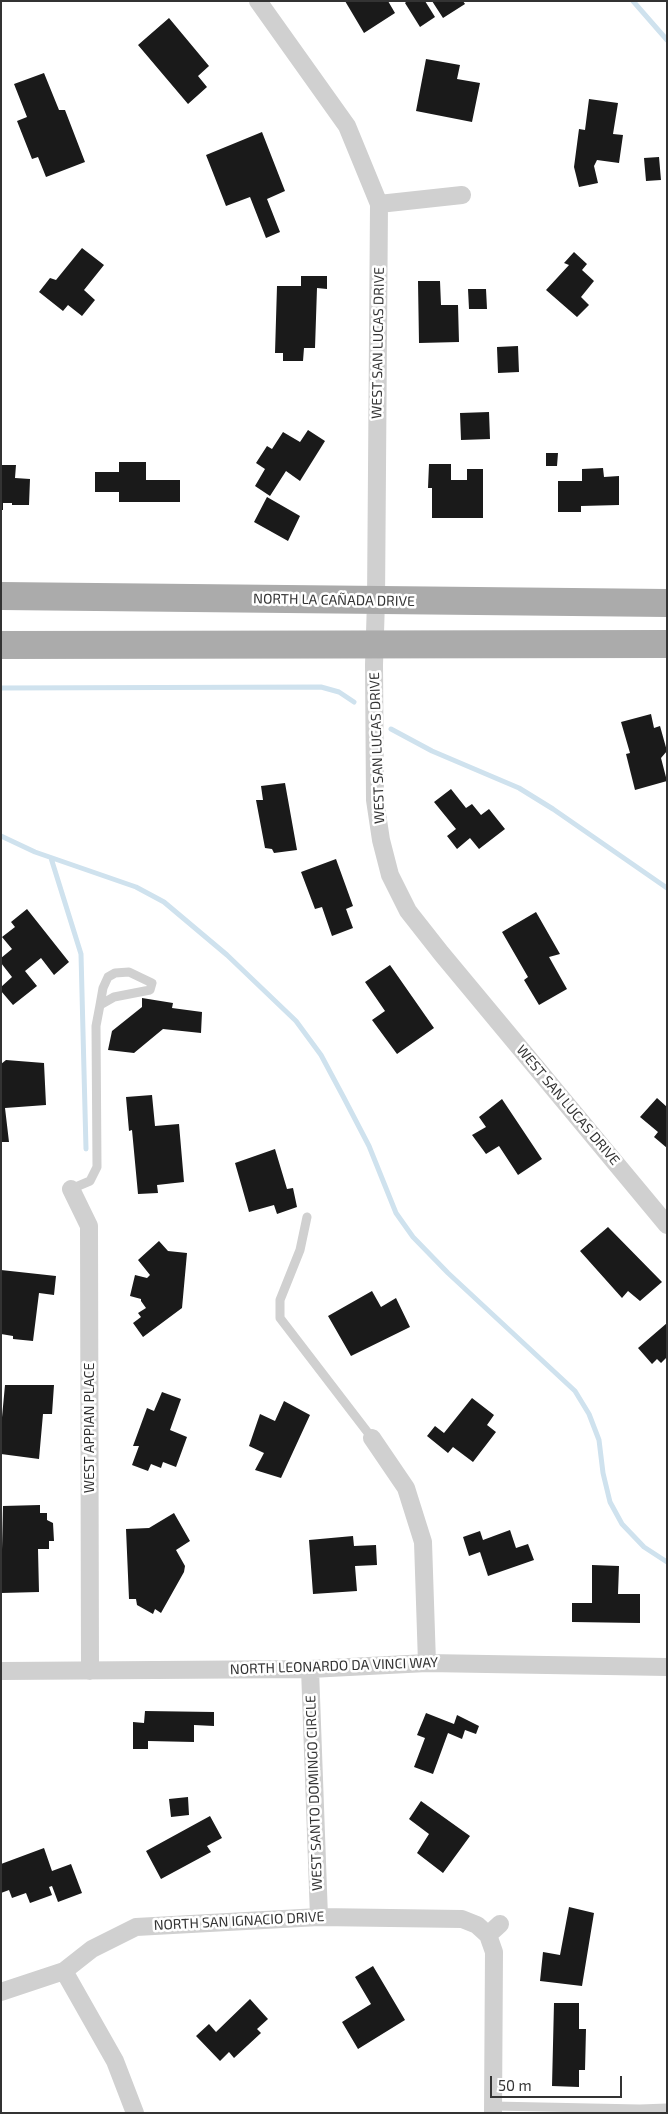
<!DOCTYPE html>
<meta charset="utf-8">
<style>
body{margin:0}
#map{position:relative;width:668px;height:2114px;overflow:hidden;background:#fff;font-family:"Exo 2",sans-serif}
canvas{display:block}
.frame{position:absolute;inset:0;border:2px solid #333;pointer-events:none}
.scale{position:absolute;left:490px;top:2076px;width:132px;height:22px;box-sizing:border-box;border:2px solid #333;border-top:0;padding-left:6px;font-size:15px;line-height:18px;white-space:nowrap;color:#333;-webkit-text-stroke:4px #fff;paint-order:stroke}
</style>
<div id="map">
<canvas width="668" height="2114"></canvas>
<div class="frame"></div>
<div class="scale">50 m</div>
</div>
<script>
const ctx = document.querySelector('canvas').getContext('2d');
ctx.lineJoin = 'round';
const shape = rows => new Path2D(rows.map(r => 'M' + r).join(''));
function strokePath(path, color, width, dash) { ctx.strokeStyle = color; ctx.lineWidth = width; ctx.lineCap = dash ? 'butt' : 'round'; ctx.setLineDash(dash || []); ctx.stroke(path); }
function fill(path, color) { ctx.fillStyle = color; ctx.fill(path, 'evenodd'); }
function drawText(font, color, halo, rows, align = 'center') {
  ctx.font = font + ' "Exo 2",sans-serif'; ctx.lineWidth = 5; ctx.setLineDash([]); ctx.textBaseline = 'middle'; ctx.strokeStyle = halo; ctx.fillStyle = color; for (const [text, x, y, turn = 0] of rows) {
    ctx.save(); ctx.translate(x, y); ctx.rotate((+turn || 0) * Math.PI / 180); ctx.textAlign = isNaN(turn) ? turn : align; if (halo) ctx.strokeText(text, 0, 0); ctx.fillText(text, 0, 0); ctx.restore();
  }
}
strokePath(shape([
 [633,1,667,40],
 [1,688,321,687,339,692,354,702],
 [391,729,432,751,519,788,553,809,667,888],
 [1,836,35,852,136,887,164,902,227,955,296,1021,321,1055,344,1098,369,1146,396,1213,413,1237,448,1273,575,1391,589,1414,599,1440,603,1473,610,1502,622,1524,644,1547,667,1562],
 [51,858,81,954,86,1149]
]), '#cfe2ee', 5);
fill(shape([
 [345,1,388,1,395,13,364,33],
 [407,1,425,1,435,17,420,27,405,3],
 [432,1,463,1,465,4,443,18],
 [169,18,209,66,198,76,207,87,188,104,138,45],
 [426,59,460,65,457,79,480,83,472,122,416,111],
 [44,73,59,110,65,110,85,162,46,177,38,157,32,159,17,121,27,117,14,84],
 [589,99,618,103,613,134,623,135,619,163,597,160,594,166,598,183,579,187,574,167,579,129,585,130],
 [262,132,285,191,267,199,280,232,266,238,250,197,226,206,206,155],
 [659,157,661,180,646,181,644,158],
 [82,248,104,265,84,290,95,300,82,316,68,305,63,311,39,292,50,278,56,280],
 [574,252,587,264,582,270,594,281,581,297,589,305,577,317,546,290,569,265,564,263],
 [301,276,327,276,327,289,317,288,315,348,304,348,303,361,283,361,283,353,275,353,277,286,301,286],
 [418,281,440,281,441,305,458,305,459,342,419,343],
 [468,289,486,289,487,309,469,309],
 [518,346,519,372,498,373,497,347],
 [489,412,490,439,461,440,460,413],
 [308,430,325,441,300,481,286,471,270,496,255,486,265,469,256,463,267,446,272,449,283,432,300,442],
 [546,453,558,453,557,466,546,466],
 [119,462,146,462,146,480,180,480,180,502,119,502,119,492,95,492,95,472,119,472],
 [429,464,451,464,451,480,467,480,467,469,483,469,483,518,432,518,432,488,428,488],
 [1,465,16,465,15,478,30,479,29,505,12,505,12,503,3,503,3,510,1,510],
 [603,468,604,477,619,476,619,505,581,506,581,512,558,512,558,481,582,481,582,469],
 [267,497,300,516,288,541,254,522],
 [651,714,654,728,660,726,667,751,661,758,667,781,635,790,626,754,630,753,621,722],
 [285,783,297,850,274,853,272,849,265,848,256,800,263,800,261,786],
 [451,789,466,808,472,804,481,815,489,809,505,829,479,849,470,838,457,849,447,836,456,829,434,802],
 [336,859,353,906,346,909,353,928,332,936,322,907,315,909,301,872],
 [27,909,69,962,54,975,41,958,25,971,37,986,13,1005,1,991,1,987,12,977,1,963,1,958,12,949,2,937,15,927,11,922],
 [536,912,560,954,549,957,567,989,539,1005,524,980,528,977,502,932],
 [390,965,434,1028,397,1054,372,1020,385,1011,365,982],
 [142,998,173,1003,172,1008,202,1012,201,1033,163,1029,134,1053,108,1050,112,1031,142,1007],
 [6,1060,44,1063,46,1105,5,1108,9,1142,1,1142,1,1064],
 [152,1095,155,1126,179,1124,184,1182,157,1185,158,1193,138,1194,132,1130,129,1131,126,1097],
 [657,1098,667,1107,667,1148,654,1137,658,1132,640,1117],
 [502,1099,542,1159,518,1175,499,1146,486,1154,472,1135,486,1127,479,1117],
 [275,1149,287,1189,293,1188,297,1207,277,1214,274,1205,249,1212,235,1163],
 [608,1227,662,1282,640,1301,628,1291,622,1298,580,1251],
 [159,1241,168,1251,187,1253,182,1308,143,1337,133,1323,141,1317,138,1313,146,1308,141,1301,141,1299,130,1296,135,1275,147,1278,150,1275,138,1260],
 [1,1270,56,1276,54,1295,39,1293,33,1341,13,1339,13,1336,1,1334],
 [372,1291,381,1307,396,1298,410,1327,351,1356,328,1316],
 [667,1323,667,1357,661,1363,657,1359,652,1364,638,1348],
 [5,1385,54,1385,52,1414,43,1414,39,1459,1,1454,1,1428],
 [162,1392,181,1399,170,1430,187,1437,176,1467,163,1462,161,1468,151,1464,148,1471,132,1465,139,1446,133,1446,147,1408,154,1411],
 [472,1398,494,1415,487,1425,496,1432,473,1462,453,1447,448,1453,427,1436,435,1426,444,1433],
 [284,1401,310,1415,281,1478,255,1470,264,1453,249,1446,260,1414,275,1421],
 [40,1505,40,1513,47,1513,47,1520,53,1523,54,1541,49,1541,49,1549,38,1549,39,1592,1,1593,3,1506],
 [174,1513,190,1541,176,1550,185,1566,184,1572,161,1613,155,1609,153,1614,137,1605,136,1599,129,1599,126,1529,149,1528],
 [510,1530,516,1548,528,1544,534,1560,488,1576,480,1552,469,1556,463,1537,480,1531,483,1540],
 [353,1536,354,1546,376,1545,377,1565,355,1566,357,1591,313,1594,309,1540],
 [592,1565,619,1566,618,1594,640,1594,640,1623,572,1622,572,1603,592,1603],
 [145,1711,214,1712,214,1726,194,1725,194,1742,148,1741,148,1749,133,1749,133,1722,144,1723],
 [426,1713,454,1724,457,1715,479,1726,476,1734,465,1730,462,1739,448,1733,433,1774,414,1767,425,1738,417,1735],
 [188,1797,189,1815,171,1817,169,1799],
 [421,1801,470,1836,443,1873,417,1853,429,1834,409,1819],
 [210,1816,222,1838,207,1846,211,1852,161,1879,146,1851],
 [44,1848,52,1871,71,1864,82,1893,58,1902,52,1886,49,1887,52,1895,30,1903,26,1893,12,1898,9,1890,1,1893,1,1864],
 [569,1907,594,1913,582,1986,540,1981,543,1952,560,1955],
 [373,1966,405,2020,358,2049,342,2022,371,2004,355,1977],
 [250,1999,268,2019,257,2029,261,2033,234,2058,229,2052,220,2061,196,2036,209,2024,216,2032],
 [554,2003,579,2003,579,2029,586,2029,585,2070,579,2070,579,2087,552,2086]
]), '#1a1a1a');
strokePath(shape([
 [71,1189,90,1181,97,1167,96,1026,100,1005,103,988,108,977,115,973,129,972,152,983,150,990,114,997,100,1005],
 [307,1217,300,1250,280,1300,280,1318,372,1438],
 [493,2106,640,2109,667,2108]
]), '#d0d0d0', 9);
strokePath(shape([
 [258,1,347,126,379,204,376,601,374,665,375,800,381,840,390,875,408,911,441,953,667,1225],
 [379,204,462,195],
 [71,1189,89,1226,90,1671],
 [372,1438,406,1488,423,1542,427,1663],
 [310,1669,319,1917],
 [1,1671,310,1669,427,1663,667,1667],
 [488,1935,500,1924],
 [64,1971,115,2061,135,2113],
 [1,1992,64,1971,92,1949,136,1927,319,1917,462,1919,477,1925,488,1935,494,1952,493,2113]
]), '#d0d0d0', 18);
strokePath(shape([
 [1,596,667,603],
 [1,645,667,644]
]), '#ababab', 28);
drawText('14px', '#333', '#fff', [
 ["WEST SAN LUCAS DRIVE",378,343,-89],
 ["NORTH LA CAÑADA DRIVE",334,600,1],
 ["WEST SAN LUCAS DRIVE",377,748,-92],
 ["WEST SAN LUCAS DRIVE",568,1105,50],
 ["WEST APPIAN PLACE",89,1428,-90],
 ["NORTH LEONARDO DA VINCI WAY",334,1666,-2],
 ["WEST SANTO DOMINGO CIRCLE",314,1793,-92],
 ["NORTH SAN IGNACIO DRIVE",239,1921,-3]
]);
</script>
